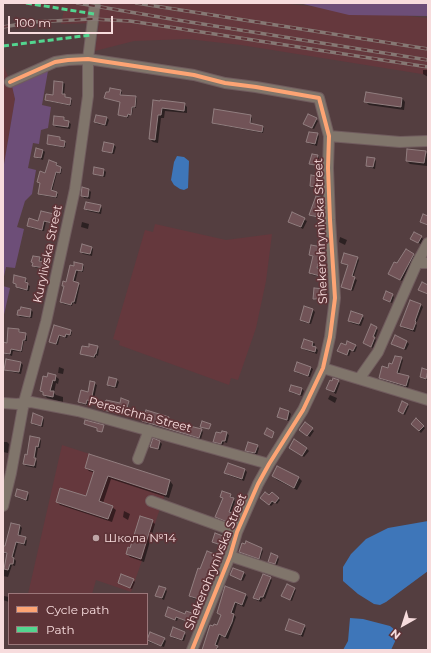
<!DOCTYPE html>
<meta charset="utf-8">
<style>
body{margin:0}
#map{position:relative;width:431px;height:653px;overflow:hidden;background:#543e40;font-family:Montserrat,sans-serif}
canvas{display:block}
.frame{position:absolute;inset:0;border:4px solid #f7dcdd;pointer-events:none}
.legend{position:absolute;left:8px;top:593px;width:140px;height:52px;box-sizing:border-box;background:#5e3438;border:1px solid #9b777a;margin:0;padding:5px 7px;list-style:none;font-size:12px;color:#f7dcdd}
.legend li{display:flex;align-items:center;gap:8px;height:20px}
.legend b{width:20px;border:1px solid #9b777a}
.north{position:absolute;left:383px;top:605px;width:40px;height:40px;-webkit-text-stroke:3px #5e3438;paint-order:stroke;rotate:219deg;font-size:11px;font-weight:700;line-height:16px;text-align:center;color:#f7dcdd}
.north::after{content:'';display:block;margin:auto;width:14px;height:18px;background:#f7dcdd;clip-path:polygon(50% 0,100% 100%,50% 72%,0 100%)}
.scale{position:absolute;left:8px;top:16px;width:105px;height:18px;box-sizing:border-box;border:2px solid #f7dcdd;border-top:0;padding-left:5px;font-size:12px;line-height:14px;white-space:nowrap;color:#f7dcdd;-webkit-text-stroke:3px #5e3438;paint-order:stroke}
</style>
<div id="map">
<canvas width="431" height="653"></canvas>
<div class="frame"></div>
<ul class="legend">
<li><b style="height:5px;background:#fda474"></b>Cycle path</li>
<li><b style="height:5px;background:#53d58f"></b>Path</li>
</ul>
<div class="north">N</div>
<div class="scale">100 m</div>
</div>
<script>
const ctx = document.querySelector('canvas').getContext('2d');
ctx.lineJoin = 'round';
function fill(path, color) { ctx.fillStyle = color; ctx.fill(path, 'evenodd'); }
const shape = rows => new Path2D(rows.map(r => 'M' + r).join(''));
function strokePath(path, color, width, dash) { ctx.strokeStyle = color; ctx.lineWidth = width; ctx.lineCap = dash ? 'butt' : 'round'; ctx.setLineDash(dash || []); ctx.stroke(path); }
function drawText(font, color, halo, rows, align = 'center') {
  ctx.font = font + ' Montserrat,sans-serif'; ctx.lineWidth = 3.5; ctx.setLineDash([]); ctx.textBaseline = 'middle'; ctx.strokeStyle = halo; ctx.fillStyle = color; for (const [text, x, y, turn = 0] of rows) {
    ctx.save(); ctx.translate(x, y); ctx.rotate((+turn || 0) * Math.PI / 180); ctx.textAlign = isNaN(turn) ? turn : align; if (halo) ctx.strokeText(text, 0, 0); ctx.fillText(text, 0, 0); ctx.restore();
  }
}
fill(shape([
 [11,3,279,3,428,18,428,75,241,45,187,39,134,41,95,51,99,23,61,24,64,10],
 [3,64,12,86,15,99,3,170],
 [155,224,226,240,272,234,266,281,256,328,238,380,231,378,229,385,119,345,120,341,113,339,145,230,153,232],
 [62,445,170,480,131,592,96,580,92,594,28,594]
]), '#65383d');
fill(shape([
 [299,3,428,3,428,16,349,15],
 [48,71,42,105,51,107,48,128,41,130,39,144,33,143,28,168,36,170,32,194,25,201,17,227,24,229,15,268,6,267,3,281,3,170,15,99,12,86],
 [3,286,10,288,3,319]
]), '#6d4e78');
fill(shape([
 [177,156,184,157,189,161,188,188,184,190,180,189,174,185,171,180,174,162],
 [428,521,428,571,386,602,380,605,374,604,358,594,343,581,343,567,351,554,366,539,388,528],
 [350,618,363,619,390,626,399,633,391,650,343,650,348,641]
]), '#3e76b9');
fill(shape([
 [423,70,428,70,428,77,423,74],
 [55,82,63,82,65,84,64,95,66,98,72,100,71,106,48,101,46,99,54,96],
 [120,91,122,92,121,96,136,97,137,98,136,108,133,108,132,115,129,115,128,118,119,115,121,102,105,98],
 [402,98,405,102,404,110,369,105,366,102],
 [154,102,184,104,187,107,187,113,165,111,164,118,161,118,158,143,153,142,150,139],
 [250,116,252,118,251,124,262,126,264,128,263,133,215,124,213,122],
 [64,118,66,121,71,124,70,129,56,127,54,125],
 [107,118,109,120,107,126,97,124,95,122],
 [316,119,318,121,314,129,306,125],
 [317,134,319,136,317,146,310,144,307,142],
 [60,138,61,141,66,143,65,148,50,145,48,143],
 [114,145,116,147,114,154,105,152,103,150],
 [37,149,43,150,45,152,43,160,37,158,35,156],
 [425,152,428,155,427,166,410,164,407,161],
 [317,156,319,158,317,167,311,163],
 [374,159,376,161,375,169,369,167,367,165],
 [57,163,58,167,62,169,61,174,57,173,52,192,58,194,57,198,40,195,39,194,41,184,38,182],
 [104,170,106,172,105,177,96,175,94,173],
 [320,178,323,180,321,189,313,188,311,186],
 [83,189,89,190,91,192,90,199,84,198,82,195],
 [322,199,324,201,324,205,320,218,312,216,310,214],
 [100,206,102,208,101,214,88,211,85,209],
 [293,214,307,221,303,229,290,222],
 [53,215,55,217,54,224,46,222,44,231,31,228,29,226],
 [82,222,89,224,88,229,81,227],
 [320,228,324,230,324,234,320,233],
 [340,237,347,240,345,245,339,242],
 [421,237,423,239,421,244,414,241],
 [91,247,93,249,92,256,83,254,81,252],
 [322,248,324,250,319,270,323,272,322,277,312,275,310,273,314,257,310,255],
 [413,255,415,257,402,281,389,274,398,265],
 [39,258,41,260,41,262,47,265,46,269,36,268,34,266],
 [357,258,359,260,353,278,357,280,353,291,342,286,348,266,342,262],
 [83,265,84,267,83,272,78,271,75,283,80,285,76,304,73,303,72,306,63,304,61,302,65,287,63,286,67,283,74,267],
 [25,279,27,281,26,284,30,286,29,291,19,289,17,287,17,285,14,283],
 [325,290,327,292,326,301,316,300,314,298],
 [392,295,394,297,392,303,384,299],
 [421,305,423,307,416,324,417,325,415,332,403,328,401,326],
 [305,308,313,310,315,312,311,324,303,322,301,319],
 [31,310,33,312,32,318,20,317,18,315],
 [362,316,364,318,361,326,351,323,349,321],
 [55,326,70,331,72,332,71,336,68,335,67,338,60,336,58,345,52,343,51,342],
 [376,328,378,330,375,339,376,340,373,348,364,343],
 [9,329,19,330,21,333,25,334,27,336,27,341,24,341,22,352,13,351,12,356,3,353,3,348,8,344],
 [313,342,315,344,314,347,318,350,317,354,305,350,302,348],
 [407,342,409,344,406,350,394,345],
 [355,345,357,347,355,352,351,351,349,356,341,352,346,346],
 [97,347,99,349,98,356,96,355,96,358,83,355,81,353],
 [401,358,403,360,399,374,408,377,410,379,408,388,383,380,380,378],
 [21,363,23,365,21,374,8,371,6,369],
 [59,367,64,369,63,374,58,373],
 [310,367,313,369,310,377,297,373,295,371],
 [423,369,428,371,428,380,423,379,421,377],
 [55,376,59,379,58,384,56,383,54,393,56,395,63,397,63,402,47,398,41,391,48,379],
 [117,380,119,382,117,388,110,387,108,385],
 [338,381,340,383,336,394,327,389],
 [91,382,97,385,93,403,89,402,88,405,82,404,79,402,88,393],
 [302,389,304,391,302,396,292,393,290,391],
 [330,395,337,398,335,403,328,399],
 [128,401,129,403,126,416,104,409],
 [407,404,409,406,405,415,399,411],
 [280,409,289,412,291,414,289,421,280,418,278,416],
 [146,412,169,418,171,420,170,424,185,429,201,430,203,432,201,439,146,423,144,421],
 [42,417,44,420,43,427,34,425,32,423],
 [416,420,425,428,421,433,412,424],
 [305,424,314,431,310,437,303,432],
 [223,432,229,435,227,443,224,442,223,445,217,444,214,442],
 [39,438,41,441,40,448,38,448,36,460,37,461,36,468,26,466,24,464],
 [153,440,160,442,162,444,160,450,153,448,151,446],
 [3,442,7,442,9,444,8,453,3,452],
 [257,446,259,448,257,455,249,452,247,450],
 [292,449,307,449,309,451,304,457],
 [90,455,170,481,173,485,169,498,111,479,103,503,112,507,116,510,112,522,60,505,57,502,87,498,95,473,89,471,86,468],
 [278,467,299,478,302,481,297,490,277,480,273,476],
 [245,470,247,472,244,481,228,475,226,473],
 [27,493,29,495,28,501,18,498,16,496],
 [272,493,280,500,277,504,275,502,271,506,261,498,269,497],
 [230,495,232,497,232,498,235,501,231,514,235,516,232,524,218,519,216,517,224,499,221,496],
 [124,511,130,514,128,520,123,517],
 [152,521,155,524,144,562,130,557,127,554],
 [20,526,22,528,20,537,27,540,26,546,18,543,14,558,16,561,15,566,12,565,8,577,3,576,3,565,6,566,8,554,3,553,3,547,6,547],
 [215,534,225,539,223,546,213,541],
 [261,549,263,551,260,560,240,552],
 [217,556,219,558,205,593,206,594,204,602,192,598,190,596,201,570],
 [277,557,279,559,277,565,269,561],
 [244,573,246,575,243,581,231,575],
 [270,578,272,580,265,599,263,598,261,602,256,600,254,598],
 [133,580,135,582,132,589,119,583],
 [294,588,296,590,292,601,283,596],
 [165,589,167,591,164,600,156,596],
 [245,594,248,597,244,607,237,604,234,615,236,617,228,639,221,636,217,646,219,650,203,650,218,626,222,616,218,613],
 [4,596,9,597,9,602,3,600],
 [186,612,197,617,194,624,178,618,177,621,167,616,185,615],
 [304,626,306,628,303,637,287,629],
 [184,633,186,635,184,641,173,638,171,636],
 [164,639,166,641,164,647,149,642,147,640]
]), '#0007');
const building = shape([
 [54,81,63,82,62,94,65,94,65,97,71,98,70,105,45,100,46,94,53,95,54,81],
 [110,88,121,90,120,95,136,96,135,107,132,107,131,115,128,114,127,117,118,115,120,102,104,98,106,92,109,92,110,88],
 [366,92,402,98,401,107,364,102,366,92],
 [153,100,160,101,160,100,185,103,184,111,162,108,161,115,158,115,155,140,149,139,153,100],
 [214,109,251,115,250,123,263,126,262,132,212,123,214,109],
 [308,114,317,118,312,128,303,124,308,114],
 [96,115,107,117,105,125,94,122,96,115],
 [54,116,64,117,64,120,69,121,68,127,53,125,54,116],
 [309,132,318,133,315,144,306,142,309,132],
 [48,135,60,137,60,140,65,141,64,147,47,144,48,135],
 [104,142,114,144,112,153,102,151,104,142],
 [36,148,43,150,41,158,34,157,36,148],
 [407,149,426,151,424,163,406,161,407,149],
 [312,154,318,155,315,165,309,164,312,154],
 [367,157,375,158,373,167,366,166,367,157],
 [49,160,57,163,56,165,61,167,60,173,56,172,51,190,57,192,56,197,38,194,40,183,37,182,40,171,45,173,49,160],
 [94,167,104,169,103,176,93,174,94,167],
 [311,175,321,177,319,188,310,186,311,175],
 [82,187,89,189,88,197,81,196,82,187],
 [316,196,323,198,323,202,318,217,309,215,316,196],
 [86,202,101,205,99,212,84,209,86,202],
 [41,211,54,214,52,223,44,221,42,230,27,226,29,218,38,221,41,211],
 [292,212,305,218,301,227,288,222,292,212],
 [423,214,428,216,428,225,420,222,423,214],
 [414,232,422,236,418,243,410,239,414,232],
 [82,244,92,247,90,254,80,252,82,244],
 [311,245,322,247,317,268,322,269,320,276,309,273,313,256,309,255,311,245],
 [406,249,414,254,400,280,388,274,394,262,397,263,406,249],
 [344,253,358,257,352,276,355,277,351,290,341,287,348,265,341,263,344,253],
 [33,256,40,257,39,261,45,262,44,268,32,266,33,263,31,262,33,256],
 [74,262,83,264,82,271,76,270,73,281,79,283,74,302,72,302,71,305,60,302,64,286,62,286,63,281,66,282,70,265,74,266,74,262],
 [14,275,26,278,25,282,28,283,27,290,16,287,16,284,13,283,14,275],
 [422,282,428,285,428,294,418,290,422,282],
 [314,288,325,289,325,299,313,299,314,288],
 [386,291,393,294,390,302,383,299,386,291],
 [410,300,421,304,415,321,416,322,413,330,400,326,410,300],
 [304,306,313,309,309,323,300,320,304,306],
 [21,307,31,309,30,317,17,315,18,310,20,310,21,307],
 [351,311,363,315,359,324,348,321,351,311],
 [371,324,377,327,373,337,375,337,371,347,363,343,371,324],
 [54,325,71,330,70,335,66,334,65,337,59,335,56,344,49,342,54,325],
 [8,328,19,329,19,332,26,333,25,340,23,340,21,351,11,349,10,354,3,353,3,342,7,343,8,328],
 [395,335,407,341,404,349,391,344,395,335],
 [304,339,313,342,312,346,316,347,315,352,301,348,304,339],
 [347,341,356,345,353,351,349,349,347,355,337,351,341,343,346,345,347,341],
 [89,344,98,346,96,354,95,354,94,357,80,354,82,346,89,347,89,344],
 [395,356,402,357,397,373,409,376,406,386,379,378,382,366,388,368,389,363,392,364,395,356],
 [6,359,21,362,19,372,4,370,6,359],
 [297,362,311,367,308,376,294,371,297,362],
 [422,368,428,370,426,379,420,377,422,368],
 [48,373,56,375,55,381,53,380,50,391,54,391,53,397,43,395,43,392,40,391,43,376,47,377,48,373],
 [109,377,117,379,115,387,107,385,109,377],
 [333,378,339,380,334,392,326,389,330,380,332,381,333,378],
 [90,381,95,382,91,401,87,400,86,404,78,402,81,390,88,392,90,381],
 [291,385,302,388,300,395,289,391,291,385],
 [121,398,129,401,125,415,103,410,106,400,120,403,121,398],
 [402,401,408,404,403,414,398,411,402,401],
 [280,408,289,411,287,420,277,417,280,408],
 [146,410,169,417,168,422,185,428,185,425,202,429,199,438,142,421,146,410],
 [33,413,43,417,41,426,31,423,33,413],
 [416,418,424,426,419,431,411,424,416,418],
 [85,420,104,425,102,432,97,431,97,428,84,424,85,420],
 [202,421,211,424,209,429,200,427,202,421],
 [305,422,313,428,307,436,299,430,305,422],
 [267,428,274,432,272,438,264,434,267,428],
 [222,431,227,432,225,441,222,441,221,444,213,442,216,432,221,433,222,431],
 [30,436,40,438,38,447,36,446,34,458,36,458,34,466,23,464,25,454,27,455,30,436],
 [153,438,160,441,158,449,150,447,153,438],
 [294,439,307,448,302,456,289,448,294,439],
 [248,442,258,445,255,453,245,451,248,442],
 [89,454,170,480,166,495,108,476,99,501,113,506,108,519,56,502,60,488,86,496,94,471,85,468,89,454],
 [228,463,245,469,242,479,224,473,228,463],
 [277,466,299,477,294,488,272,476,277,466],
 [17,489,28,492,26,500,15,496,17,489],
 [222,491,231,494,230,497,234,498,229,512,233,513,230,523,215,517,223,498,220,497,222,491],
 [265,492,269,495,272,492,279,498,275,503,272,501,269,505,260,498,265,492],
 [140,516,153,520,141,559,126,554,128,547,130,548,140,516],
 [11,523,20,525,18,535,26,537,24,544,16,542,12,557,14,558,13,564,10,564,8,570,4,569,7,553,3,552,3,546,5,546,11,523],
 [215,533,223,536,221,545,212,542,215,533],
 [246,541,262,548,259,559,239,552,242,543,245,544,246,541],
 [207,551,217,555,203,591,205,591,202,600,189,596,198,568,200,569,207,551],
 [271,553,278,556,275,564,268,562,271,553],
 [233,568,244,572,241,580,230,575,233,568],
 [121,574,134,579,130,588,118,583,121,574],
 [263,574,271,577,263,597,260,597,259,600,253,598,263,574],
 [287,584,295,588,290,600,281,596,287,584],
 [159,586,166,588,162,598,155,596,159,586],
 [225,586,246,594,242,605,235,602,231,613,234,614,232,622,225,637,219,634,215,645,218,646,216,650,202,650,210,625,213,626,214,624,217,625,221,615,217,613,225,586],
 [168,607,185,614,186,611,195,614,192,623,176,617,175,620,165,616,168,607],
 [289,619,305,625,301,635,285,630,289,619],
 [173,627,185,632,182,640,170,636,173,627],
 [150,632,165,638,161,646,147,640,150,632]
]);
fill(building, '#715357');
strokePath(building, '#917e7f', 1);
const minor = shape([
 [10,82,55,62,68,60,88,59,194,75,225,83,256,87,319,98,329,136,328,168,330,220,335,298,330,337,323,368,303,410,269,464,258,484,237,532,230,556,192,650],
 [329,136,400,142,428,141],
 [417,263,428,263],
 [323,368,428,400],
 [359,379,378,352,417,263,428,243],
 [3,403,17,404,31,402,78,411,269,464],
 [138,459,149,430],
 [151,501,237,532],
 [3,506,11,473,24,402,46,322,75,189,88,96,88,59,95,3],
 [230,556,294,577]
]);
strokePath(minor, '#705c5e', 12);
strokePath(minor, '#80756b', 10);
const rail = shape([
 [77,3,171,19,428,60],
 [136,3,428,49],
 [3,27,33,22,92,19,130,21,428,67]
]);
strokePath(rail, '#867874', 3.5);
strokePath(rail, '#5e3438', 2, [6]);
strokePath(shape([
 [26,3,94,14],
 [3,46,91,35]
]), '#53d58f', 3, [6, 3]);
strokePath(shape([
 [10,82,55,62,68,60,88,59,194,75,225,83,256,87,319,98,329,136,328,168,330,220,335,298,330,337,323,368,303,410,269,464,258,484,237,532,230,556,192,650]
]), '#fda474', 4);
for (const [x, y, r, color] of [
 [96,538,4,"#bea5a6"]
]) { const dot = new Path2D(); dot.arc(x, y, r, 0, 2 * Math.PI); ctx.fillStyle = color; ctx.fill(dot); strokePath(dot, '#5e3438', 1.5); }
drawText('12px', '#f7dcdd', '#5e3438', [
 ["Shekerohrynivska Street",321,231,-92],
 ["Kurylivska Street",48,254,-78],
 ["Peresichna Street",140,415,15],
 ["Shekerohrynivska Street",216,562,-68]
]);
drawText('12px', '#f7dcdd', '#5e3438', [
 ["Школа №14",104,538]
], 'left');
</script>
